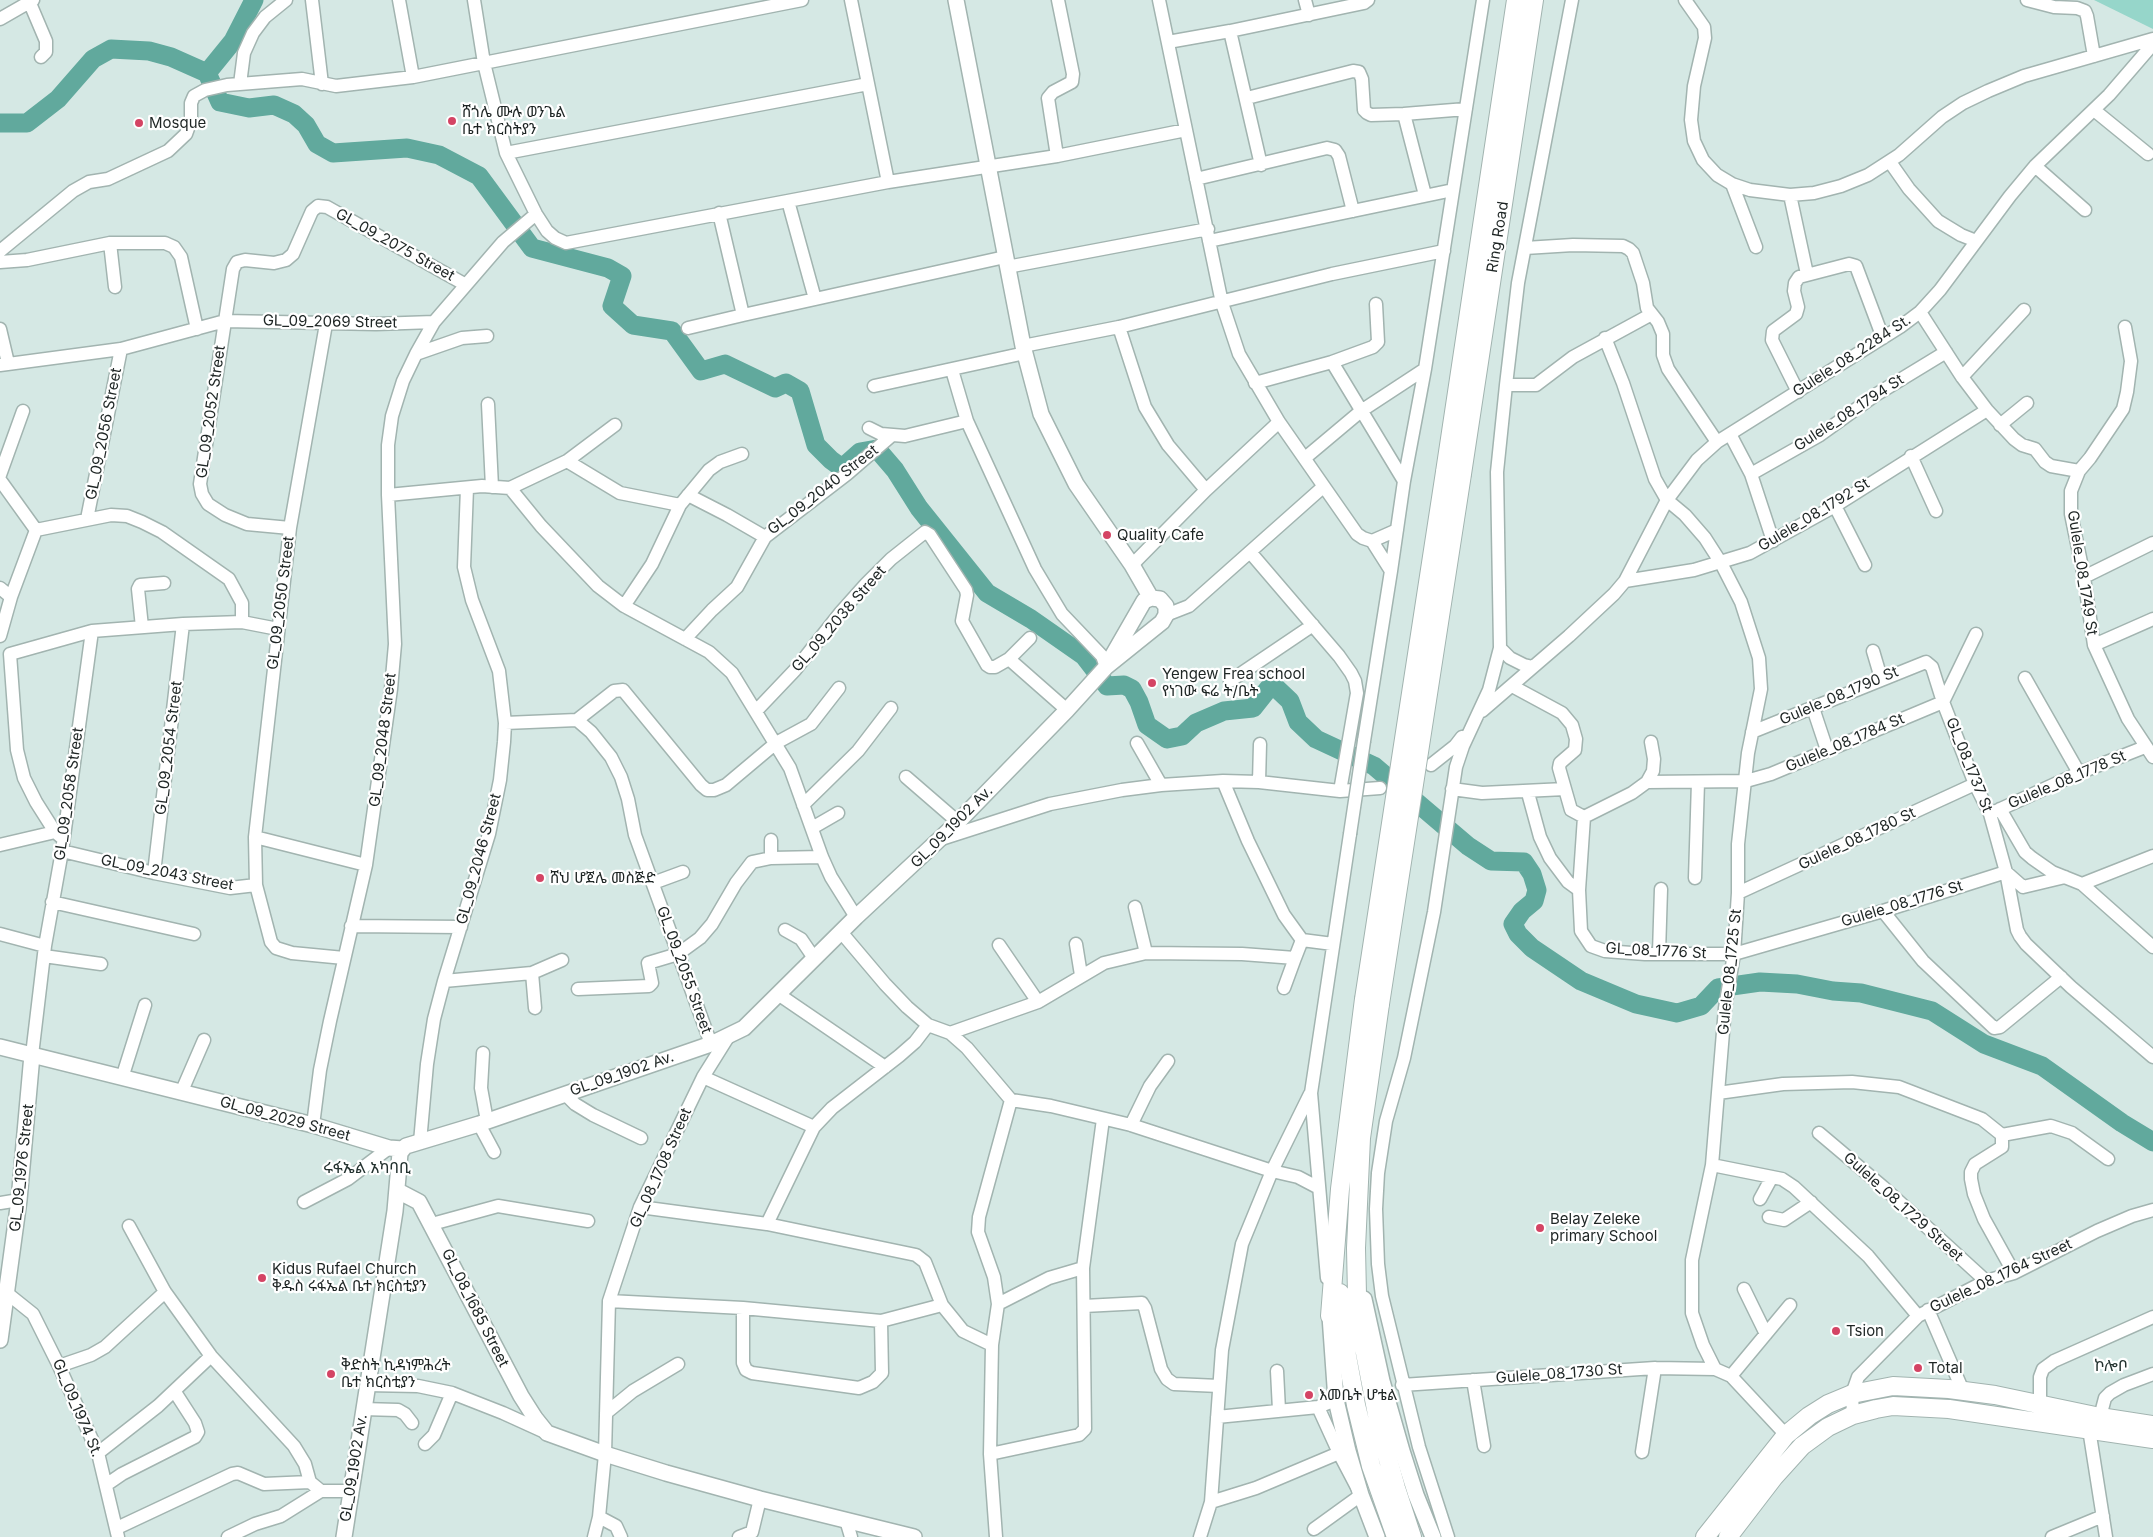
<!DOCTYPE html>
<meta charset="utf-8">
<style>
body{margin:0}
canvas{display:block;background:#d5e8e4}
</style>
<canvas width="2153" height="1537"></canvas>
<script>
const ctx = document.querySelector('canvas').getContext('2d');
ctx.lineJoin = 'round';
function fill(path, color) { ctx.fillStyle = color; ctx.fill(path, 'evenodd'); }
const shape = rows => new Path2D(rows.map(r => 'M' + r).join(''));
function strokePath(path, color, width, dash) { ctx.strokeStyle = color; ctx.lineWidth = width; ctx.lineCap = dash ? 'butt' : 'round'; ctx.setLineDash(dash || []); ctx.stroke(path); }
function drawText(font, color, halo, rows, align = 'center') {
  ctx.font = font + ' Inter,"Noto Sans Ethiopic",sans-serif'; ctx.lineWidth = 4.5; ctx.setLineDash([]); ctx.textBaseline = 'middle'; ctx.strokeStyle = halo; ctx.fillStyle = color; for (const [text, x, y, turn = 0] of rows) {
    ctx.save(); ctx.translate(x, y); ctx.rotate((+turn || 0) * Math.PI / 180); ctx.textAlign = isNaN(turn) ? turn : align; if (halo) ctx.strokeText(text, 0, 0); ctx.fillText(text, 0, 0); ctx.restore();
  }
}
fill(shape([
 [2094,0,2153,0,2153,29]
]), '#96d6ca');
strokePath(shape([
 [207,73,233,41,254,0],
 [0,123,27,123,58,99,93,59,111,49,149,51,171,57,207,73,220,102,249,108,274,105,294,114,306,125,317,144,333,153,407,148,439,155,479,176,532,248,608,268,622,276,612,306,633,325,672,331,701,371,725,364,775,388,786,383,800,391,816,445,831,460,842,468,860,452,877,449,895,470,919,508,987,593,1031,619,1084,656,1107,686,1124,685,1132,689,1139,702,1147,725,1167,739,1182,736,1196,723,1224,711,1253,708,1272,684,1290,701,1298,722,1316,739,1374,766,1468,846,1491,861,1524,862,1532,874,1537,890,1534,901,1522,911,1513,924,1518,934,1532,948,1581,981,1636,1004,1677,1013,1701,1006,1718,988,1760,982,1797,984,1833,991,1861,993,1932,1011,1984,1044,2042,1066,2122,1123,2153,1142]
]), '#61a99d', 19);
const minor = shape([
 [312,0,322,84],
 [399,0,413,77,802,0],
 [474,0,484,63,506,153,536,214,547,231,555,238,566,243,888,182,1057,156,1186,130],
 [851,0,888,182],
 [1159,0,1222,303,1239,354,1279,422,1357,534,1363,538,1372,541,1397,530],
 [1305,0,1309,15],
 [1685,0,1704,27,1705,38,1694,86,1691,120,1694,141,1703,160,1717,175,1732,184,1750,190,1790,195,1814,193,1841,186,1868,175,1899,155,1942,117,1963,103,1988,91,2024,76,2153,39],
 [2027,0,2054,7,2077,8,2085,11,2087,16,2094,56],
 [29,1,46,41,46,52,41,57],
 [0,19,33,0],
 [1230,31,1261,165],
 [1168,42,1230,31,1364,3,1368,0],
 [240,84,244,53,253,33,265,17,286,0],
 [1247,98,1353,71,1359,72,1362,79,1364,110,1367,113,1371,115,1404,114,1425,195],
 [2094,110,2148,154],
 [1404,114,1466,109],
 [506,153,868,84],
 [1057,156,1048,98,1053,92,1072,82,1073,74,1058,0],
 [1890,162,1909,189,1938,221,1961,235,1976,241],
 [2035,166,2085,210],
 [1196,179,1327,148,1335,150,1339,156,1353,211],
 [1732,184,1756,247],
 [1790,195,1807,274],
 [788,201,815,299],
 [719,213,743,315,1005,257],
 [1209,241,1453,190],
 [110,243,115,287],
 [1525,248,1573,245,1623,246,1629,249,1633,253,1643,283,1647,308,1658,322,1663,334,1663,355,1668,369,1717,442],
 [0,251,73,191,89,182,108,179,168,151,186,134,191,120,191,103,194,96,205,90,227,85,302,79,336,86,413,77],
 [0,262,27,260,110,243,165,243,174,247,181,257,197,329],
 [1007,267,1208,229],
 [1920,312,1962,377,1987,410,2014,439,2022,445,2035,449,2045,462,2051,466,2079,471,2071,491,2071,514,2084,577,2094,645,2128,719,2153,757],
 [326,324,290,528,255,837,256,885,271,942,276,948,292,953,344,958],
 [1119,327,1145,407,1168,445,1206,490],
 [688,328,743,315],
 [0,329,8,363],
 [1605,338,1623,383,1655,479,1667,500,1685,515,1705,538,1721,563,1741,602,1759,658,1761,689,1748,753,1738,844,1738,893,1734,954,1725,1008,1712,1165,1692,1260,1692,1313,1703,1345,1715,1369,1731,1376,1786,1435],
 [1023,346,1119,327,1332,274,1444,251],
 [416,354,462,338,487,336],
 [1332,362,1373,347,1378,342,1376,304],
 [0,365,121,349,225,321,376,324,434,322],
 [952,370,967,421],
 [1962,377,2024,310],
 [1255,383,1332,362,1404,481],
 [1506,385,1536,385,1573,357,1650,315],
 [874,386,1025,353],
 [1798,392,1772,340,1773,331,1796,314,1798,307,1794,291,1795,283,1799,277,1849,264,1856,266,1883,338],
 [488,404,492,487],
 [2000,425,2027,403],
 [869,428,881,434,905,436,967,421,1035,569,1062,614,1102,656,1106,667],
 [1730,434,1751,474,1773,541],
 [1911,456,1936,511],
 [1305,458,1361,411,1425,369],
 [567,461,620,493,680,505],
 [2079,471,2090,458,2123,409,2127,392,2131,361,2125,327],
 [1751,474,1820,435,1877,394,1946,352],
 [0,475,23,411],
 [0,480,36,530],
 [510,488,541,526,598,586,624,606,709,652,732,673,790,768,822,857,831,877,856,917],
 [388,495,482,486,510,488,567,461,615,425],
 [688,495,727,515,765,537],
 [1835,506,1865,565],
 [87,519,121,349],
 [290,528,247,524,225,515,208,504,202,494,200,484,233,269,237,262,245,260,274,263,286,260,293,254,312,211,318,206,327,207,466,285],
 [36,530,111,515,127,516,142,522,162,532,229,579,242,603,242,622],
 [1372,541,1391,571],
 [1250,552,1339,656,1351,673,1355,681,1357,693,1340,791],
 [1132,565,1206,490,1279,422],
 [2084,577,2153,543],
 [1625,581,1694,570,1750,553,1835,506,1987,410],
 [0,588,11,597],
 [624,606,652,564,680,505,709,470,720,462,742,454],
 [1166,615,1189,606,1323,487],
 [142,627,138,589,140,585,164,583],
 [0,636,11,597,36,530],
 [685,639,712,610,737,587,765,537,847,474,891,436],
 [2094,645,2153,619],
 [1500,648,1510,658,1524,665,1533,667],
 [1873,651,1881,678],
 [10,654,92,631,183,624,242,622,278,629],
 [10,654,17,750,24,778,36,802,55,832],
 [1009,659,1030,638],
 [2025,678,2079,773],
 [1230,681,1313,625],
 [1512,686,1562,713,1572,725,1576,739,1575,750,1560,763,1559,768,1571,810,1584,817],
 [1943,702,1976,634],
 [1813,708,1827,750],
 [756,711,795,670,841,612,866,584,891,559,925,532,930,535,966,590,967,595,962,621,987,665,990,667,995,667,1009,659,1067,710],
 [1482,711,1569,636,1614,594,1625,581,1667,500,1697,460,1717,442,1900,327,1920,312,1940,290,2010,196,2035,166,2109,95,2153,44],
 [577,720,614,691,623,690,701,785,707,790,714,790,726,785,776,743,811,724,839,688],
 [505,723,577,720,591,732,611,757,621,777,628,799,635,835,711,1044],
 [1752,732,1926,662,1932,667,1943,702,1975,784,1990,814,2006,872,2017,930,2020,936,2026,944,2071,987,2153,1057],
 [1364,741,1391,571,1404,481,1425,369,1483,0],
 [1137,743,1161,785],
 [1431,765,1455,746,1462,737],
 [906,777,958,822],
 [1223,781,1248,841,1284,915,1302,940,1295,958],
 [1259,782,1260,744],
 [1647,782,1653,771,1654,759,1651,742],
 [1452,789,1482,793,1565,789],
 [1528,793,1540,837,1550,858,1568,882,1579,890],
 [803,805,858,751,891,708],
 [2000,809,2025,852,2032,858,2052,872,2082,884,2153,947],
 [1994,812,2079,773,2145,747],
 [1584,817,1579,890,1581,931,1591,946,1605,951,1645,954,1734,954,1883,911,2006,872],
 [1584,817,1632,793,1647,782,1746,781,1771,774,1943,702],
 [812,828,838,813],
 [255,837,366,865],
 [941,839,1050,804,1122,790,1161,785,1223,781,1259,782,1340,791,1380,788],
 [771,840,771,858],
 [0,845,55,832,61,837],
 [62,851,154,873,230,888,256,885],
 [2006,872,2023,887,2065,877],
 [154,873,183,624],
 [1695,878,1698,782],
 [653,883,683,872],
 [2082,884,2153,856],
 [1738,893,1975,784],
 [52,902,194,934],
 [1135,907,1146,953],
 [1883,911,1923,961,1994,1028,2000,1027,2061,977],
 [351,926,461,927],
 [785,930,801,939,814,958],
 [841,932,885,984,907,1007,928,1025,950,1033,967,1048,1011,1100,1051,1106,1131,1125,1272,1171,1298,1177,1319,1188],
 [0,934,45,946],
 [1302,940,1333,944],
 [1076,944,1081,975],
 [999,945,1038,1002],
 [1659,953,1661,889],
 [44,956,101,964],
 [532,973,562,960],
 [444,981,532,973,535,1008],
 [578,989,649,986,652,983,648,963,678,954,700,938,712,924,736,883,752,862,771,858,822,857],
 [778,994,885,1067],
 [950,1033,1038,1002,1104,963,1146,953,1242,954,1295,958,1284,988],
 [483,1053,481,1088,487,1121],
 [32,1055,45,946,62,851,92,631],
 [703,1077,814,1127],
 [122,1078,145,1005],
 [181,1093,204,1040],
 [1718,1093,1783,1084,1852,1082,1899,1087,1982,1119,2002,1135],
 [565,1094,575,1104,593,1115,641,1138],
 [1011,1100,979,1217,978,1232,994,1277,998,1304,1049,1278,1083,1268],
 [479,1124,494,1152],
 [313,1125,320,1070,330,1021,366,865,391,689,395,644,388,495,388,445,392,416,403,381,416,354,434,322,503,242,536,214],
 [1131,1125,1150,1086,1168,1061],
 [1819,1133,1883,1187,1986,1281],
 [2002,1135,2002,1147,1975,1164,1971,1172,1971,1179,1974,1194,1984,1219,2014,1273],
 [2002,1135,2051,1126,2072,1133,2108,1159],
 [420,1142,427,1064,434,1019,444,981,489,834,500,780,504,742,505,723,499,671,472,600,464,567,467,488],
 [1712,1165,1782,1179,1794,1187,1868,1256,1918,1316],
 [1760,1199,1772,1177],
 [304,1202,348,1179,389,1148],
 [0,1203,19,1200],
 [640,1207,767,1224,916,1255,925,1262,942,1305,955,1321,963,1331,992,1345],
 [1769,1217,1784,1220,1811,1202],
 [432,1224,498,1206,588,1221],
 [767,1224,814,1127,832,1108,899,1056,915,1042,928,1025],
 [129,1226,165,1292,211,1356,294,1446,305,1464,310,1482],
 [1327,1278,1311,1093,1350,834],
 [1744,1289,1766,1334],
 [8,1294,33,1314,59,1366,98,1453,118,1537],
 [609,1301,743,1308,881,1321,942,1305],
 [1084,1306,1142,1303,1145,1308,1161,1369,1167,1379,1174,1384,1219,1386],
 [743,1308,743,1363,746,1370,752,1373,859,1388,873,1382,882,1373,881,1321],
 [1928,1310,1963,1391],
 [59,1366,91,1355,105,1347,165,1292],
 [1277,1371,1279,1410],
 [1731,1376,1790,1305],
 [1473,1380,1484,1446],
 [367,1385,418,1386,452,1393,503,1413,547,1433],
 [1402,1385,1655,1368,1715,1369],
 [363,1409,398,1410,405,1414,412,1423],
 [2040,1412,2040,1377,2043,1369,2054,1361,2153,1317],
 [606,1413,633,1391,678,1364],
 [1853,1415,1852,1394,1858,1377,1918,1316,1986,1281,2014,1273,2097,1231,2132,1216,2153,1210],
 [1217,1417,1318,1407,1336,1400],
 [2100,1417,2105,1398,2110,1393,2124,1385,2153,1374],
 [2089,1429,2106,1537],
 [425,1444,434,1435,452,1393],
 [1642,1452,1655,1368],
 [98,1453,158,1406,211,1356],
 [990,1454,1079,1435,1085,1429,1083,1268,1103,1119],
 [106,1485,122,1474,195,1437,198,1432,195,1423,175,1392],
 [1211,1502,1256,1488,1339,1453],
 [599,1517,616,1526,621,1537],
 [846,1520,851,1537],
 [117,1528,232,1474,238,1473,264,1484,310,1482,321,1491,350,1491],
 [1314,1529,1361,1495,1339,1453,1318,1407],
 [228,1537,255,1524,281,1516,321,1491],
 [594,1537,599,1517,605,1454,609,1301,640,1207,703,1077,728,1037],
 [739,1537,752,1532,760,1499],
 [996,1537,990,1454,992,1345,998,1304],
 [1200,1537,1211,1502,1222,1350,1242,1244,1272,1171,1310,1094],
 [1448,1537,1419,1447,1382,1296,1378,1264,1376,1209,1378,1173,1386,1121,1404,1058,1434,912,1456,767,1463,746,1489,690,1500,648,1497,472,1506,385,1518,283,1572,0],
 [2052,1537,2103,1516]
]);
const major = shape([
 [956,0,1023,346,1041,414,1076,484,1132,565,1151,598],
 [0,1047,313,1125,389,1148,403,1149],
 [398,1191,419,1202,521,1396,535,1418,547,1433,605,1454,666,1473,760,1499,914,1537],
 [1364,1299,1382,1381,1402,1451,1416,1495,1433,1537],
 [1330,1316,1336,1400,1348,1451,1361,1495,1377,1537],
 [0,1340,19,1200,32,1055],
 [344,1537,395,1211,400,1153,403,1149,406,1146,479,1124,711,1044,744,1028,856,917,958,822,1067,710,1106,667,1162,622,1166,615,1166,606,1160,599,1151,598,1144,601,1106,667]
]);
const highway = shape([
 [1445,472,1516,0],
 [1462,474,1534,0],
 [1380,1004,1361,1138,1356,1248,1357,1295,1360,1327,1380,1430,1396,1488,1412,1537],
 [1340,1293,1347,1356,1356,1405,1371,1466,1396,1537],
 [1330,1316,1340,1189,1364,999],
 [1705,1537,1786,1435,1809,1416,1828,1404,1852,1394,1893,1386,1949,1389,1995,1395,2100,1417,2153,1425],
 [1728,1537,1774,1477,1802,1446,1828,1427,1853,1415,1876,1409,1893,1406,1949,1409,2153,1439]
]);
strokePath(minor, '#a2b4b0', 15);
strokePath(major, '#a2b4b0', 18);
strokePath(highway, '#a2b4b0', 20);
strokePath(minor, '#fff', 12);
strokePath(major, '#fff', 15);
strokePath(highway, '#fff', 18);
const minorBridge = shape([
 [1350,834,1364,741]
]);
const highwayBridge = shape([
 [1364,999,1445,472],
 [1380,1004,1462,474]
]);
strokePath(minorBridge, '#a2b4b0', 15, []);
strokePath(highwayBridge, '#a2b4b0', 20, []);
strokePath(minorBridge, '#fff', 12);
strokePath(highwayBridge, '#fff', 18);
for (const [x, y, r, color] of [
 [452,121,5,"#d44464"],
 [139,123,5,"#d44464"],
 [1107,535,5,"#d44464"],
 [1152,683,5,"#d44464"],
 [540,878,5,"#d44464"],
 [1540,1228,5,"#d44464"],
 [262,1278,5,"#d44464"],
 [1836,1331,5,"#d44464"],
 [1918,1368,5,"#d44464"],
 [331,1374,5,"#d44464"],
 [1309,1395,5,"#d44464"]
]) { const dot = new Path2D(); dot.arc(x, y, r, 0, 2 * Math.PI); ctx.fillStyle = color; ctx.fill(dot); strokePath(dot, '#fff', 2); }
drawText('15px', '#1e2524', '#fff', [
 ["ሸጎሌ ሙሉ ወንጌል",462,112],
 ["ቤተ ክርስትያን",462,129],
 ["Mosque",149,123],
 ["Quality Cafe",1117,535],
 ["Yengew Frea school",1162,674],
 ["የነገው ፍሬ ት/ቤት",1162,691],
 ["ሸህ ሆጀሌ መስጅድ",550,878],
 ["Belay Zeleke",1550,1219],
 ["primary School",1550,1236],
 ["Kidus Rufael Church",272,1269],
 ["ቅዱስ ሩፋኤል ቤተ ክርስቲያን",272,1286],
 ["Tsion",1846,1331],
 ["ቅድስት ኪዳነምሕረት",341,1365],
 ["ቤተ ክርስቲያን",341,1382],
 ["Total",1928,1368],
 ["እመቤት ሆቴል",1319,1395]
], 'left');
drawText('15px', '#1e2524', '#fff', [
 ["Ring Road",1498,237,-81],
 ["GL_09_2075 Street",395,245,29],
 ["GL_09_2069 Street",330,322,1],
 ["Gulele_08_2284 St.",1852,356,-33],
 ["GL_09_2052 Street",211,412,-82],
 ["Gulele_08_1794 St",1849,413,-33],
 ["GL_09_2056 Street",104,434,-79],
 ["GL_09_2040 Street",823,490,-38],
 ["Gulele_08_1792 St",1814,515,-31],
 ["Gulele_08_1749 St",2082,573,81],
 ["GL_09_2050 Street",281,603,-83],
 ["GL_09_2038 Street",839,619,-49],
 ["Gulele_08_1790 St",1839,696,-23],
 ["GL_09_2048 Street",383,740,-83],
 ["Gulele_08_1784 St",1845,743,-23],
 ["GL_09_2054 Street",169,748,-83],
 ["GL_08_1737 St",1969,765,68],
 ["Gulele_08_1778 St",2067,780,-23],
 ["GL_09_2058 Street",69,794,-82],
 ["GL_09_1902 Av.",952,827,-45],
 ["Gulele_08_1780 St",1857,839,-25],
 ["GL_09_2046 Street",479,859,-75],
 ["GL_09_2043 Street",167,873,11],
 ["Gulele_08_1776 St",1902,904,-17],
 ["GL_08_1776 St",1656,951,3],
 ["GL_09_2055 Street",684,970,70],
 ["Gulele_08_1725 St",1730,972,-84],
 ["GL_09_1902 Av.",622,1074,-19],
 ["GL_09_2029 Street",285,1119,15],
 ["GL_09_1976 Street",22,1168,-84],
 ["GL_08_1708 Street",661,1168,-66],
 ["Gulele_08_1729 Street",1903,1207,42],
 ["Gulele_08_1764 Street",2001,1276,-25],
 ["GL_08_1685 Street",475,1308,63],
 ["Gulele_08_1730 St",1559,1374,-4],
 ["GL_09_1974 St.",77,1408,67],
 ["GL_09_1902 Av.",354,1468,-81]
]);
drawText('16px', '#23322f', '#fff', [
 ["ሩፋኤል አካባቢ",367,1168],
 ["ኮሎቦ",2111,1366]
]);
</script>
